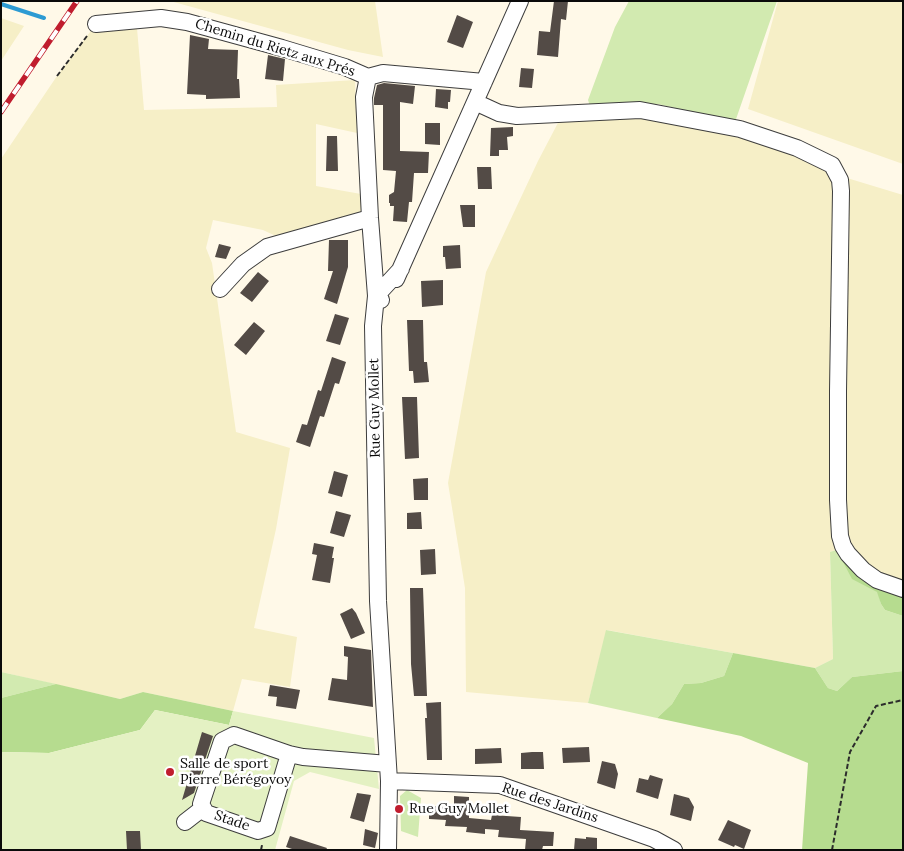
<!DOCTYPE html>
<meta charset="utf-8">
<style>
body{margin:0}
#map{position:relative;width:904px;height:851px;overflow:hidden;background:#fff9e8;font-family:Lora,serif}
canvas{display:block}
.frame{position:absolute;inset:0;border:2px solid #0a0a0a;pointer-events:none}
</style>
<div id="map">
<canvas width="904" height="851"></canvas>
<div class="frame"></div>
</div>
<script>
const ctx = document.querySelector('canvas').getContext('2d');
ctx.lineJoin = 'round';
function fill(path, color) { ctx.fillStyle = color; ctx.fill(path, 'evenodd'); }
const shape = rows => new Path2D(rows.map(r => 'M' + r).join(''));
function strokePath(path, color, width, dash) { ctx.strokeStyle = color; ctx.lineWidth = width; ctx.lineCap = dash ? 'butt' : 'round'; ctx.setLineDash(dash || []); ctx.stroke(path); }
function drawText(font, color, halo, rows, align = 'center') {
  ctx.font = font + ' Lora,serif'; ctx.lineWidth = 5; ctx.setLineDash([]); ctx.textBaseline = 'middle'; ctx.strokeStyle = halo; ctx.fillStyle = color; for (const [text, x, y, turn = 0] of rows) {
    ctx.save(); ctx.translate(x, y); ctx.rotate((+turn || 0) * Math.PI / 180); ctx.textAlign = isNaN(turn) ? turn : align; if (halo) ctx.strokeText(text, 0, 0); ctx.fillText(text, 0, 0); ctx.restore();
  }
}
fill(shape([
 [170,1,375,1,383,57,348,50],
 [778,1,903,1,903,164,748,109],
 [1,18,24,26,1,61],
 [96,24,137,28,144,110,277,107,276,85,355,80,357,133,316,124,316,186,361,194,361,215,280,238,263,230,213,220,206,248,212,263,236,432,290,448,276,529,254,628,297,637,290,687,242,679,233,711,143,692,120,699,1,672,1,159,57,76],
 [602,117,660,119,770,143,847,178,903,195,903,585,877,573,837,538,836,550,830,552,833,659,815,668,607,630,588,703,466,692,465,588,448,483,486,272,538,161,560,119]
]), '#f6efc7');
fill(shape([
 [629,1,777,1,735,122,658,104,590,106,588,100,615,27],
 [836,550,844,551,852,578,878,592,881,604,885,610,903,616,903,671,852,677,837,691,828,688,815,668,833,659,830,552],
 [606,630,733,653,724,676,701,683,684,684,672,704,657,718,588,703],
 [1,672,56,684,1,698],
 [407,790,421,798,418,837,401,831,400,796]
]), '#d2eab0');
fill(shape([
 [844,551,903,593,903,616,885,610,881,604,877,592,852,579,842,560],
 [733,653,815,668,828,688,837,691,852,677,903,671,903,850,802,850,808,763,741,736,657,718,672,704,684,684,701,683,724,676],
 [56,684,120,699,143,692,233,711,229,725,155,710,140,730,49,753,1,752,1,698]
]), '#b6dc8f');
fill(shape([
 [155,710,229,725,233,711,374,738,379,789,310,772,294,781,275,850,1,850,1,752,49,753,140,730]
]), '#e4f1c3');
strokePath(shape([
 [1,4,44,18]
]), '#2d9bd3', 4);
fill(shape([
 [554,1,568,1,566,20,561,19,558,57,537,55,539,31,550,32],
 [457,15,473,22,463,48,447,42],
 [190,35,209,39,208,49,238,50,237,79,239,79,240,98,206,99,206,95,187,94],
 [268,55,285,59,283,81,265,79],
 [521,68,534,69,532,88,519,87],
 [384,83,415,86,413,104,400,102,400,151,429,152,428,173,414,173,412,202,409,202,407,222,393,221,394,206,390,206,390,203,389,203,389,195,394,192,396,171,383,170,383,105,374,105,374,98,377,85],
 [436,89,451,90,450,102,448,102,448,109,435,107],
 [425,123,440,123,440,145,425,144],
 [513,127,513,136,507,137,508,150,499,150,499,156,490,156,491,128],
 [327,136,337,136,338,171,326,171],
 [477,167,491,167,492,189,478,189],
 [460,205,475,205,475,227,463,227],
 [329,240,348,240,348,267,337,304,324,299,333,271,328,271],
 [219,244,231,247,226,259,215,257],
 [460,245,461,268,446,269,445,257,443,257,443,246],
 [258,272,269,281,252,302,240,293],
 [443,280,443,305,422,307,421,281],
 [335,314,349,318,340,345,326,341],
 [407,320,423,320,424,362,427,362,429,382,414,383,413,371,409,371],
 [254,322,265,331,246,355,234,345],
 [332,357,346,362,339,384,335,383,324,417,320,416,310,447,296,442,302,424,307,425,318,390,321,391],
 [402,397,417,397,419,458,405,459],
 [334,471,348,475,342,497,328,493],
 [428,478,428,500,414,500,413,479],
 [336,511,351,515,344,537,330,533],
 [421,512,422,529,407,529,407,513],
 [314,543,334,547,332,558,334,558,330,583,312,580,317,555,312,554],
 [435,549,436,574,421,575,420,550],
 [410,588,423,588,427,696,414,696,411,664],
 [352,608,356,613,365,633,351,639,340,614],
 [344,646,371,650,373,707,328,700,332,678,347,680,348,657,344,656],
 [270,685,300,690,296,709,276,706,277,697,268,696],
 [441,702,442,760,427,760,425,718,427,718,426,703],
 [202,732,213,736,194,793,182,800],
 [589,747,590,762,563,763,562,748],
 [501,748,502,763,475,764,475,749],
 [532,752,543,752,544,769,521,769,521,753],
 [602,761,615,764,618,774,615,789,597,783],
 [650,775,663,779,658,799,636,792,639,778,648,780],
 [357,793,371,795,364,822,350,818],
 [674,794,689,798,694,807,691,821,670,815],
 [454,796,469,797,469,818,491,820,492,815,521,817,520,830,554,832,553,846,543,846,542,850,525,850,526,839,498,837,499,830,485,829,485,834,466,832,467,827,445,826,446,820,429,819,429,806,446,807,446,805,454,805],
 [728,820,751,830,744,849,735,845,734,847,718,840],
 [365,829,378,833,375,848,363,845],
 [126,831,140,831,141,850,127,850],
 [290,836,327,848,326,850,295,850,286,847],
 [586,837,597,838,597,850,574,850,575,838,586,839]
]), '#534b46');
const minor = shape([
 [96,24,161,18,187,22,282,48,345,67,368,77,383,73,484,82],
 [368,77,364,97,370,218,376,296,381,300],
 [475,102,499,113,517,116,640,110,740,129,797,148,832,165,840,180,841,191,838,391,838,500,840,536,843,546,848,554,863,570,877,580,903,589],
 [396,279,520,1],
 [220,289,243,264,267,247,370,218],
 [289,754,267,828,258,831,206,813,201,804,222,741,234,735,289,754,303,757,388,764],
 [389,781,500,785,654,839,674,850],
 [185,822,203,808],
 [388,850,389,781,378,601,373,326,376,296,401,269]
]);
strokePath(minor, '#3d3d3d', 18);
strokePath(shape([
 [57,76,87,36],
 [261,850,262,845],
 [832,850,850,752,876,706,903,700]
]), '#2c2c2c', 2, [5, 2.5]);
strokePath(minor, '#fff', 16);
const rail = shape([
 [1,112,77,1]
]);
strokePath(rail, '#c01d2e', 5.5);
strokePath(rail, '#fff', 4, [11]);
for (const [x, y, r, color] of [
 [170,772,5,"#c01d2e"],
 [399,809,5,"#c01d2e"]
]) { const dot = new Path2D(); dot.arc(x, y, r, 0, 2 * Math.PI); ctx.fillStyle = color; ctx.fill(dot); strokePath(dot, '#fff', 2); }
drawText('14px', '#0a0a0a', '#fff', [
 ["Chemin du Rietz aux Prés",275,48,17],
 ["Rue Guy Mollet",375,408,-91],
 ["Rue des Jardins",550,803,18],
 ["Stade",232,821,19]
]);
drawText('14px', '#0a0a0a', '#fff', [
 ["Salle de sport",180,764],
 ["Pierre Bérégovoy",180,780],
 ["Rue Guy Mollet",409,809]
], 'left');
</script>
